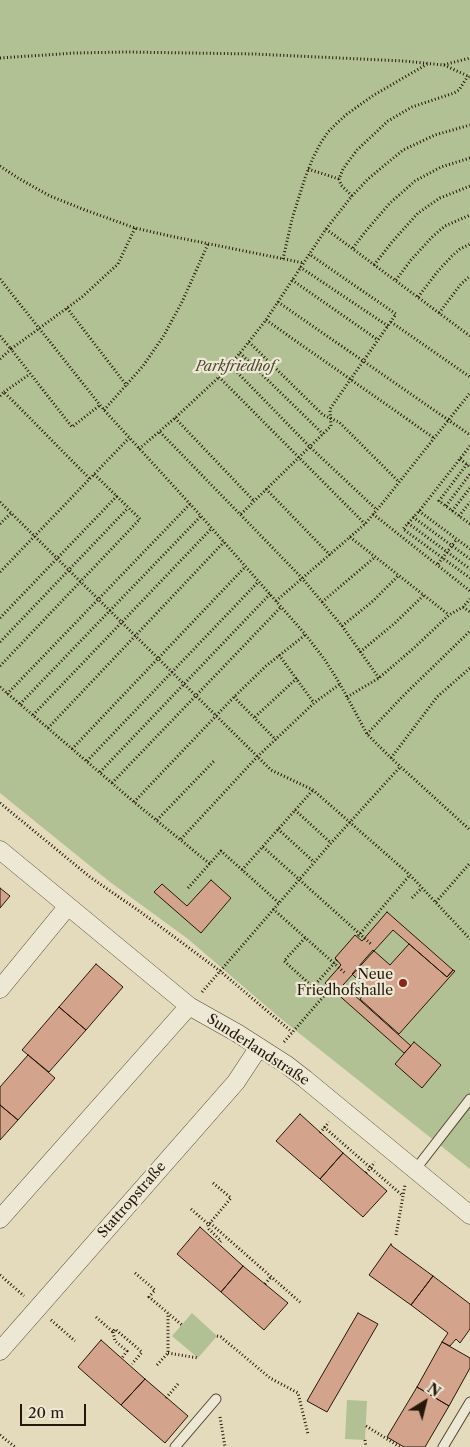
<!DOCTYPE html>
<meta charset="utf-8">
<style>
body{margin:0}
#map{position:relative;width:470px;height:1447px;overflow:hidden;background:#e4dbbd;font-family:"Libre Caslon Text",serif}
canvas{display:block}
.north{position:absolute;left:400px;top:1377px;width:50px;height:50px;-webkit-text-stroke:4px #ede8d4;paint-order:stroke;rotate:36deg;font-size:14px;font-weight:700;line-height:20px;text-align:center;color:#26170a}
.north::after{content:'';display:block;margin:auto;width:18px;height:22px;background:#26170a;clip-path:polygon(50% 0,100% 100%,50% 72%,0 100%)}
.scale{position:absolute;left:20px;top:1404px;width:66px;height:22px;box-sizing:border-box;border:2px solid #26170a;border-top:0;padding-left:6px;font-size:15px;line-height:18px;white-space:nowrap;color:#26170a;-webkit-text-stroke:4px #ede8d4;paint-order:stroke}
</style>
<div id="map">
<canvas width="470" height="1447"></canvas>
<div class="north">N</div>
<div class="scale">20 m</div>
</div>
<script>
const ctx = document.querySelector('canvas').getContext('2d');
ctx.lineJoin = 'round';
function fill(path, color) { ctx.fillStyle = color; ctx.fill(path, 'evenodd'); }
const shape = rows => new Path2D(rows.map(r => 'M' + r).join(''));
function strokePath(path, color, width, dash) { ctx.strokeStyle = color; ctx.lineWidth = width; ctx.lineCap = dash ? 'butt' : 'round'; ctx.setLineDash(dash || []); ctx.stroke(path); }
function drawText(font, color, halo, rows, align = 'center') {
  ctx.font = font + ' "Libre Caslon Text",serif'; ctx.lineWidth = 4.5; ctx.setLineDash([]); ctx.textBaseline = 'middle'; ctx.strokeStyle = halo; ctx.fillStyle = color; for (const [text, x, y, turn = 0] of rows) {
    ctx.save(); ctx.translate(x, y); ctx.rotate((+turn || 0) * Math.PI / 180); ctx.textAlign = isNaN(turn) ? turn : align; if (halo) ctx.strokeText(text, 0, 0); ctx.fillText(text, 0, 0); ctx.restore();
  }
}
fill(shape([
 [0,0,470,0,470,1169,280,1018,188,939,110,882,0,793],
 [192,1313,217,1336,198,1358,172,1336],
 [347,1400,367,1401,365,1440,345,1439]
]), '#b1c194');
const building = shape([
 [211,880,231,898,201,933,154,892,162,884,187,906,211,880],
 [0,888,10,896,0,908,0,888],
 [387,912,453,970,447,977,393,930,343,985,411,1046,404,1053,325,983,341,965,335,958,355,935,362,941,387,912],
 [409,944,447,977,453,970,455,971,399,1034,360,999,368,989,352,974,373,950,390,965,409,944],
 [96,964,123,987,86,1030,59,1007,96,964],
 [59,1007,86,1030,49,1072,22,1050,59,1007],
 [414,1042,441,1065,422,1088,395,1064,414,1042],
 [28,1055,55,1078,18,1120,0,1105,0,1087,28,1055],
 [0,1105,18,1120,0,1140,0,1105],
 [300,1114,343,1153,320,1179,276,1141,300,1114],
 [343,1153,387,1191,363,1217,320,1179,343,1153],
 [200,1227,243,1266,221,1292,177,1254,200,1227],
 [391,1244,392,1246,433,1276,411,1305,369,1275,391,1244],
 [243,1266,288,1303,264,1330,221,1292,243,1266],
 [433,1276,470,1304,470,1329,460,1343,456,1339,450,1346,442,1342,448,1333,411,1305,433,1276],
 [358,1313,378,1324,327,1412,307,1401,358,1313],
 [101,1340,145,1379,121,1405,78,1367,101,1340],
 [442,1342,470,1358,470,1368,449,1406,417,1387,442,1342],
 [145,1379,188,1416,165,1443,121,1405,145,1379],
 [417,1387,449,1406,425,1447,404,1447,387,1437,417,1387]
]);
fill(building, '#d3a48b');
strokePath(building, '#26170a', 1);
const lane = shape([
 [415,1170,470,1099],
 [175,1447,216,1399],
 [443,1447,470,1402]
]);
const street = shape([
 [0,850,68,906,0,989],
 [68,906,189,1006,237,1033,287,1065,305,1079,470,1215],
 [0,1219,189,1006],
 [0,1351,236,1082,259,1047]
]);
strokePath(lane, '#564837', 11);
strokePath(street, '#564837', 19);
strokePath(shape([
 [0,58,75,53,126,52,254,54,404,61,443,65,470,58],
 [444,65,470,77],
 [0,166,18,178,50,196,85,210,135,228,170,236,304,263],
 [308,169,339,179],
 [352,196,341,185,339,179,343,169,357,150,388,121,412,107,454,93,459,90,468,76],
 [326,229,470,336],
 [353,248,365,232,390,203,415,181,441,167,470,158],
 [283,259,292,219,305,178,313,158,320,144,328,132,337,123,347,114,374,95,429,63],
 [374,265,392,242,418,213,440,198,470,186],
 [300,267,388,326],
 [0,279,104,410,201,516,305,634,325,660,340,684,367,734,391,758,470,830],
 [292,280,378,340],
 [396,280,411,260,433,236,445,226,470,215],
 [418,297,438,271,452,256,460,249,470,244],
 [278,302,470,435],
 [67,308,127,386],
 [439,313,461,284,470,276],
 [266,320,434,438],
 [391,322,470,377],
 [0,336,11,349,82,297,118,264,135,228],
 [249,342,323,415,339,422,399,482],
 [240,353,323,434],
 [0,359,11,349,72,427,100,405],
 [230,365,310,447,377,510],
 [219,377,365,524],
 [4,392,30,374],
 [0,396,4,392,90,479],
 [104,410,143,366,163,337,182,302,208,244],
 [175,418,254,501],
 [160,432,302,578,342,626,379,678],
 [470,446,420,510,403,529,470,578],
 [139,449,175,418,219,377,240,353,266,320,326,229,352,196,368,179,403,150,435,135,470,125],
 [460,459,470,467],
 [467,464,439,501,470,524],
 [266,489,330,555],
 [0,502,271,770,313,790,410,875,470,939],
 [446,506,470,474],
 [419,511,470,549],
 [452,511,470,488],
 [241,514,331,426,330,409,396,314,309,254],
 [373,514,470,591],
 [459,516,470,502],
 [413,517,470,559],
 [408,523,470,569],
 [0,524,11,513],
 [350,537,449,615],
 [438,564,457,539],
 [0,572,129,438],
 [276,601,365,524,385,500,470,393],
 [322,602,375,557],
 [463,607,470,612],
 [0,618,117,496],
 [342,626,373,601,399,575],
 [0,642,128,508],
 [360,652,395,623,424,595],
 [279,655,314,703],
 [0,666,140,519,94,474],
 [0,687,134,802,210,864],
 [7,694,190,504],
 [234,697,276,740],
 [347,697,379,678,415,647,449,615,463,607,470,599],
 [20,704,201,516],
 [33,715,212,528],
 [255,717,297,678],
 [48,728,224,542],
 [367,734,405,694,470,631],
 [72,749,245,567],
 [391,758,437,697,470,668],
 [87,761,258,582],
 [100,772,270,594],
 [112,783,281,607],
 [134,802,234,697,266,666,305,635],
 [0,803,90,877,142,913,220,971,292,1032],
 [295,810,331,843],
 [157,820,215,760],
 [278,829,314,862],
 [181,839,257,757,314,703,340,684],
 [263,847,371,944],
 [242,870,313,790],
 [188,888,221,851,279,903],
 [412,898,422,888],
 [436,902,470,863],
 [273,909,345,973],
 [358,936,410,875],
 [305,938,284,961,323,996],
 [313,987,337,960],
 [202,992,331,843,400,767],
 [284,1042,329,990],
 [324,1127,403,1196],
 [320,1133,329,1122],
 [366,1173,375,1162],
 [213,1183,231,1198,210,1223,208,1224,209,1229,221,1241,219,1243],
 [191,1209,208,1224],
 [210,1223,301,1303],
 [396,1235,405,1185],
 [135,1273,155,1290,149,1297,182,1325],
 [0,1275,24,1296],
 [265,1284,271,1277],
 [96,1317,113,1332,115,1329,142,1352,132,1364],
 [51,1320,75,1341],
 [113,1332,115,1341,127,1351,122,1358],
 [217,1336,221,1337,270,1378,298,1393,308,1434],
 [168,1353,198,1358],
 [157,1365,168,1353,168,1313],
 [166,1398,178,1384],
 [220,1417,225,1447],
 [366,1426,400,1447],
 [0,1435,15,1447],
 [365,1440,366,1447]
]), '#26170a', 3, [1, 2.5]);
strokePath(lane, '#ede8d4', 9);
strokePath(street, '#ede8d4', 18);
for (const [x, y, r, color] of [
 [403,983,5,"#8f2418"]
]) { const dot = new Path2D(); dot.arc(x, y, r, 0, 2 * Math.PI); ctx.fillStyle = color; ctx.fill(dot); strokePath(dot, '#ede8d4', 2); }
drawText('italic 14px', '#504a33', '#ede8d4', [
 ["Parkfriedhof",235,367]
]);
drawText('14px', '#26170a', '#ede8d4', [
 ["Neue",393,975],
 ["Friedhofshalle",393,991]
], 'right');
drawText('14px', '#26170a', '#ede8d4', [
 ["Sunderlandstraße",258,1050,33],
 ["Stattropstraße",132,1200,-49]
]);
</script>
